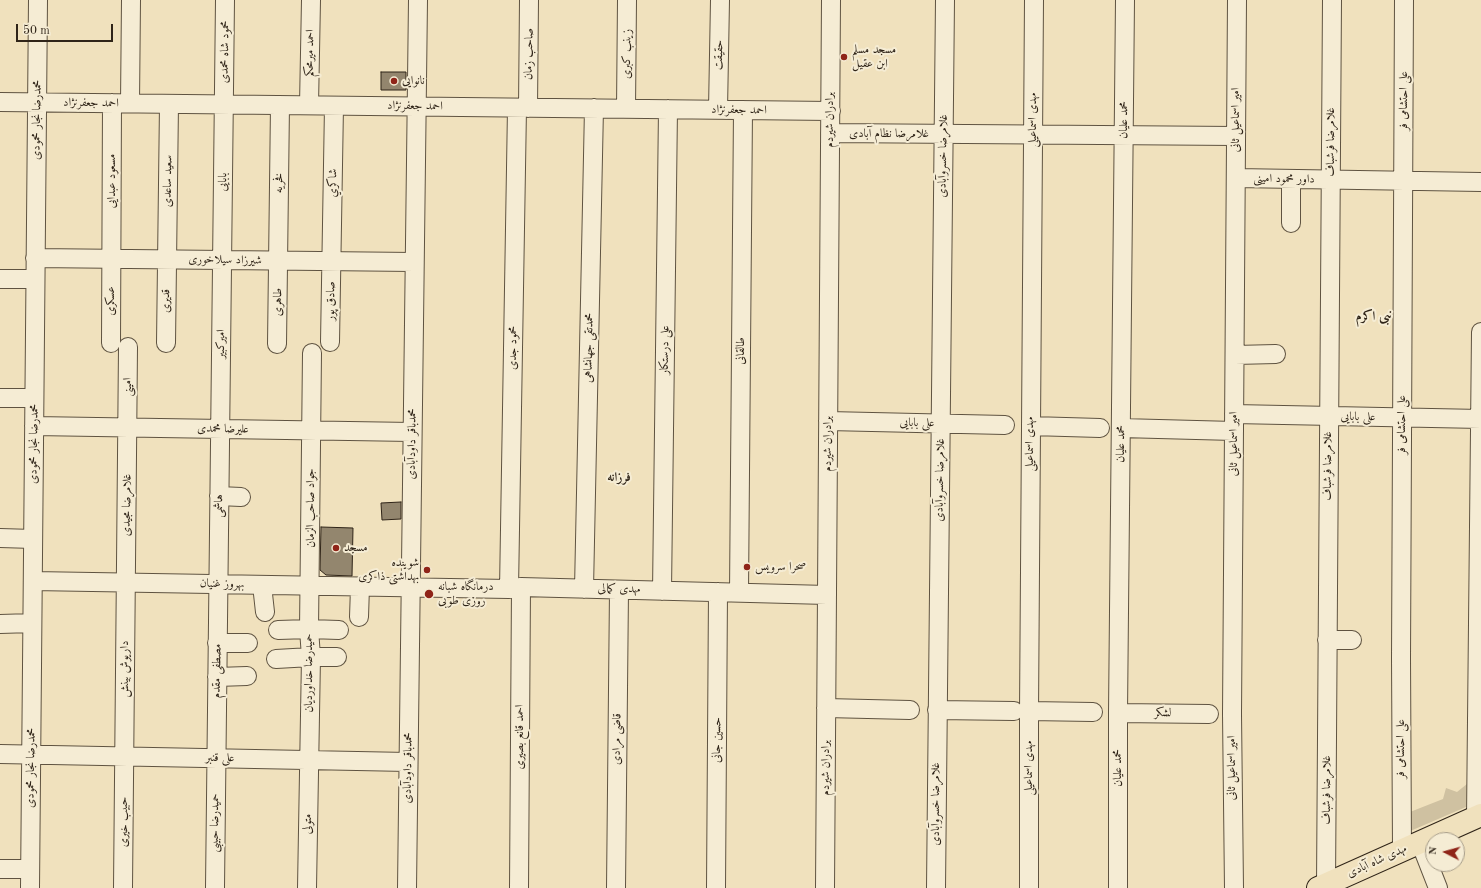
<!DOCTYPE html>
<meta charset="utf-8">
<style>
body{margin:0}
#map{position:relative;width:1481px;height:888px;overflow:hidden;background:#f0e1bd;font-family:"Old Standard TT",serif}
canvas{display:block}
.north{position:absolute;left:1425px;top:832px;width:40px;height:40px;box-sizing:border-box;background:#f5ecd4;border:1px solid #a69c89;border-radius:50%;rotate:276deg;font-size:11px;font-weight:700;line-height:16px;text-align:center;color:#2f2418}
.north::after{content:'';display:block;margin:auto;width:14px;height:18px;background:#8f2418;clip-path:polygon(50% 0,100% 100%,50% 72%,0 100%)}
.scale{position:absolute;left:16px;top:24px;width:97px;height:18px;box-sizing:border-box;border:2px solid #2f2418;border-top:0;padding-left:5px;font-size:12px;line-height:14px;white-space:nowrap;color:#2f2418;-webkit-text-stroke:3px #f5ecd4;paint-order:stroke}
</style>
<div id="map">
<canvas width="1481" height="888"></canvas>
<div class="north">N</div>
<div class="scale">50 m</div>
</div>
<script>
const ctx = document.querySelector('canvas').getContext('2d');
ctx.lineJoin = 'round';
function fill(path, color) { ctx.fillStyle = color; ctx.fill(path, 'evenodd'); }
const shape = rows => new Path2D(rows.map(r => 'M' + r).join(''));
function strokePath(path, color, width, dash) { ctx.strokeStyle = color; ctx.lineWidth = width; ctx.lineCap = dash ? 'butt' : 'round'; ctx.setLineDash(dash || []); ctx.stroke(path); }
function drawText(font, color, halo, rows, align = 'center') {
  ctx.font = font + ' "Old Standard TT",Amiri,serif'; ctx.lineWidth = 4; ctx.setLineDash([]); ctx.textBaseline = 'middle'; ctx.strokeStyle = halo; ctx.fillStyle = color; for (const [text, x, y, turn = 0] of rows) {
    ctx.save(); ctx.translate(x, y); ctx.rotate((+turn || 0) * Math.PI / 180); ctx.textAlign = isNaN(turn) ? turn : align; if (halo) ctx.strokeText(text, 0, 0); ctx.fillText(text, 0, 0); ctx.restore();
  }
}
fill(shape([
 [1467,784,1466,807,1408,832,1410,812,1443,799,1446,788,1457,792]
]), '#cfc1a1');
const building = shape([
 [381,72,406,72,406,90,381,90,381,72],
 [401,502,401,519,382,520,381,503,401,502],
 [321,527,353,528,352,576,326,575,320,570,321,527]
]);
fill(building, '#93866e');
strokePath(building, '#2f2418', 1);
const minor = shape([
 [0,102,831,111],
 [130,103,131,0],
 [309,105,311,0],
 [528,108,529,0],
 [626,109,627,0],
 [718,110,720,0],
 [830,133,1236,136],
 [1236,178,1481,182],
 [1291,179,1291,223],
 [35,258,414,262],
 [0,279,35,279],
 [330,342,334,106],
 [111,343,112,103],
 [166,343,169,104],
 [277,344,280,105],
 [1235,355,1276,354],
 [0,398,34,398],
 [1234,414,1481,419],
 [828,421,1005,425],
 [34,426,412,432],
 [1031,426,1100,428],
 [1121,428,1234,431],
 [219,496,241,497],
 [0,538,33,539],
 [33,581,509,589,521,587,827,595],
 [262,585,265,612],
 [509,589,517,108],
 [584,589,594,108],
 [662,591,668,109],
 [739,592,743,110],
 [359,617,360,587],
 [0,624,32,623],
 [278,630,309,629,339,630],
 [1327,640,1352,640],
 [217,643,248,643],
 [276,659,311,657,337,657],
 [217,677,247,676],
 [826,708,910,710],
 [937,710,1014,711],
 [1029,711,1093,712],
 [1118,713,1209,714],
 [0,754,408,762],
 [1476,817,1481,332],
 [1420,842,1438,888],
 [1402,850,1401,658,1404,0],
 [0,869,30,869],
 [1326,884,1332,0],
 [30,888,38,0],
 [123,888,128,347],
 [215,888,225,0],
 [307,888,311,657,309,629,312,353],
 [407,888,418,0],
 [519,888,521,587],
 [616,888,619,590],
 [716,888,718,592],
 [825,888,831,0],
 [936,888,945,0],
 [1029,888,1029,711,1034,0],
 [1118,888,1118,713,1125,0],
 [1234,888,1232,714,1237,0]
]);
const major = shape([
 [1318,888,1481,815]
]);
strokePath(minor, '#5f5341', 20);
strokePath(major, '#2f2418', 24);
strokePath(minor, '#f5ecd4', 18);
strokePath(major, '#f0e1bd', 22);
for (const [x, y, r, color] of [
 [844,57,4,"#8f2418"],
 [394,81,4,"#8f2418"],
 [336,548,4,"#8f2418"],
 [747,567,4,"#8f2418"],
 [427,570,4,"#8f2418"],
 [429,594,5,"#8f2418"]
]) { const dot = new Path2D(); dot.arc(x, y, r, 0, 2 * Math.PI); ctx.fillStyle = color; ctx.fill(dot); strokePath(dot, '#f5ecd4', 1.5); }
drawText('12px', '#2f2418', '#f5ecd4', [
 ["مسجد مسلم",852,50],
 ["ابن عقیل",852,64],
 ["نانوایی",402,81],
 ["مسجد",344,548],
 ["شوینده",419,563,"right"],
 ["بهداشتی ذاکری",419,577,"right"],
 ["صحرا سرویس",755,567],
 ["درمانگاه شبانه",438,587],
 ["روزی طوبی",438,601]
], 'left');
drawText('12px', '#2f2418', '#f5ecd4', [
 ["محمود شاه محمدی",225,52,-89],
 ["احمد میرمحکم",310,53,-89],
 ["صاحب زمان",529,54,-89],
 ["زینب کبری",627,54,-89],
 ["حقیقت",719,55,-89],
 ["علی احتشامی فر",1404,101,-90],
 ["احمد جعفرنژاد",91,103,1],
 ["احمد جعفرنژاد",415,106,1],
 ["احمد جعفرنژاد",739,110,1],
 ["محمدرضا نجار محمودی",37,120,-89],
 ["برادران شیردم",830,120,-90],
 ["مهدی اسماعیلی",1033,120,-90],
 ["محمد علیان",1124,120,-89],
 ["امیر اسماعیل ثانی",1236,120,-90],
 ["غلامرضا نظام آبادی",889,134],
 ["غلامرضا فرشباف",1331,142,-90],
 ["غلامرضا خسروآبادی",943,156,-89],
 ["داور محمود امینی",1284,179,1],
 ["مسعود عبدایی",112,181,-90],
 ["سعید ساعدی",168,181,-89],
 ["بابایی",223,182,-89],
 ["فخریه",279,183,-89],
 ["شاكري",333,183,-89],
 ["شیرزاد سیلاخوری",225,260,1],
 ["عسکری",111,301,-90],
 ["قدیری",166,301,-89],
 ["صادق پور",331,301,-89],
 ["طاهری",278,302,-89],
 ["امیرکبیر",221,344,-89],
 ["محمود جدی",513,348,-89],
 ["محمدتقی جهانشاهی",589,348,-89],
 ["علی درستکار",665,350,-89],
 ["طالقانی",741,351,-90],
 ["امینی",128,387,-90],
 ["علی بابایی",1358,417,1],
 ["علی بابایی",917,423,1],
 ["علی احتشامی فر",1402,425,-90],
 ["علیرضا محمدی",223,429,1],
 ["محمدرضا نجار محمودی",34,444,-89],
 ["محمدباقر داودآبادی",412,444,-89],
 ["برادران شیردم",828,444,-90],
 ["مهدی اسماعیلی",1030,444,-90],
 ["محمد علیان",1121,444,-89],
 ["امیر اسماعیل ثانی",1234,444,-90],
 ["غلامرضا فرشباف",1328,466,-90],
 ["غلامرضا خسروآبادی",940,480,-89],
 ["غلامرضا مجیدی",127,505,-89],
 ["هاشمی",219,506,-89],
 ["جواد صاحب الزمان",311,508,-90],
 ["بهروز غنیان",222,584,1],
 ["مهدی کمالی",619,589,1],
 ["داریوش بینش",125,669,-90],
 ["مصطفی مقدم",217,671,-89],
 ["حمیدرضا خداوردیان",309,673,-90],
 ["لشكر",1163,713,1],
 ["احمد قانع بصیری",520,737,-90],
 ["قاضی مرادی",617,739,-89],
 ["حسین جانی",717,740,-89],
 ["علی احتشامی فر",1401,749,-90],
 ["علی قنبر",220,758,1],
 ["محمدرضا نجار محمودی",31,768,-89],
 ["محمدباقر داودآبادی",408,768,-89],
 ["برادران شیردم",826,768,-90],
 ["مهدی اسماعیلی",1029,768,-90],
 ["محمد علیان",1118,768,-90],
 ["امیر اسماعیل ثانی",1232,768,-90],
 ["غلامرضا فرشباف",1327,790,-90],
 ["غلامرضا خسروآبادی",936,804,-90],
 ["حبیب خیری",124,822,-90],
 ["حمیدرضا حبیبی",215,823,-89],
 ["متولی",308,824,-90],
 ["مهدی شاه آبادی",1377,861,-24]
]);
drawText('bold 13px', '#2f2418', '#f5ecd4', [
 ["نبی اکرم",1374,317],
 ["فرزانه",619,478]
]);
</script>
